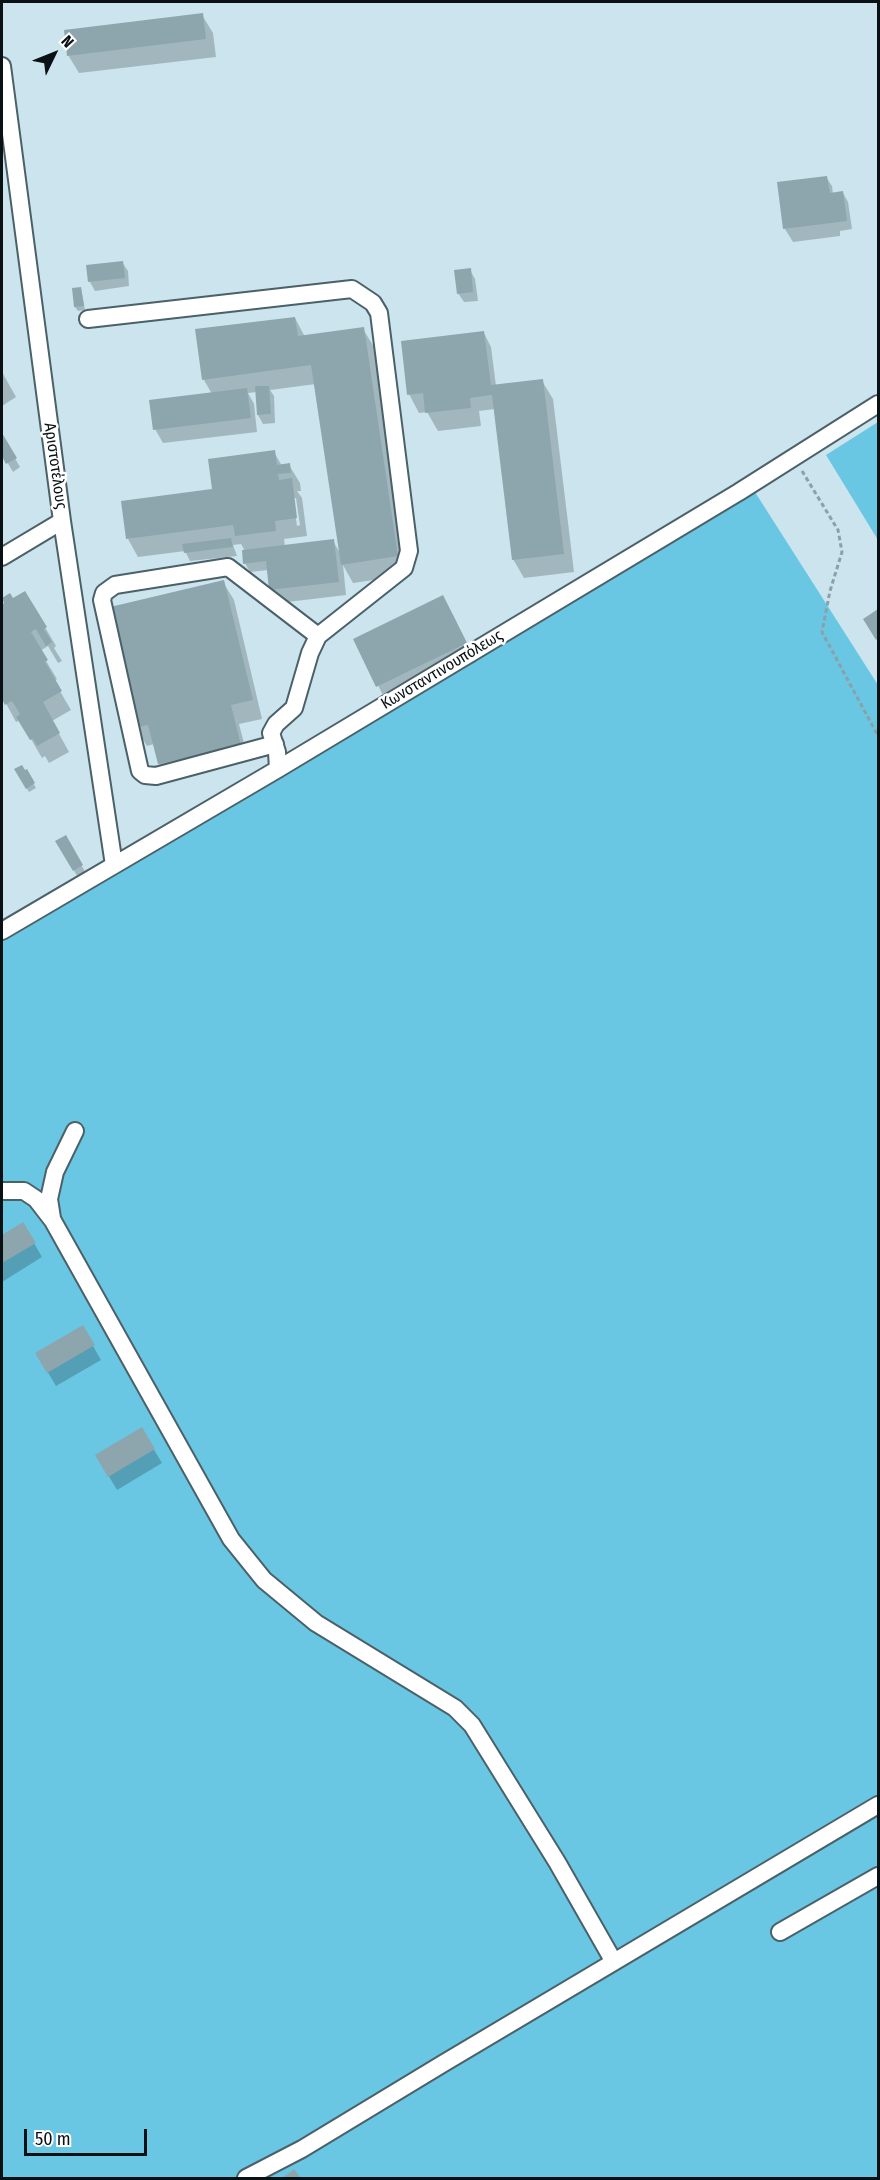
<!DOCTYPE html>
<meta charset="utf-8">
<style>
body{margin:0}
#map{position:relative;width:880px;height:2180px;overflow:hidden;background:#cbe4ed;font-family:"Fira Sans Condensed",sans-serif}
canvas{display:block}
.frame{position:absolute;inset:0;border:3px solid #091114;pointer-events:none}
.north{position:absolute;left:24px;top:24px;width:60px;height:60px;-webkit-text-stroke:4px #fff;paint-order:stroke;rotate:47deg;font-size:16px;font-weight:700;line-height:24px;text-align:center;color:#091114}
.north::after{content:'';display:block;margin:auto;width:21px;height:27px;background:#091114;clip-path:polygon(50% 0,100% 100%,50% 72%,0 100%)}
.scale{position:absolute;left:24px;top:2129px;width:123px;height:27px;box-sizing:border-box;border:3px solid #091114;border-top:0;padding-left:8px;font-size:18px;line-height:21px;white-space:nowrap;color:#091114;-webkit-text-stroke:4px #fff;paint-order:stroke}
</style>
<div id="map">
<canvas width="880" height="2180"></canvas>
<div class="frame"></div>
<div class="north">N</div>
<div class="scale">50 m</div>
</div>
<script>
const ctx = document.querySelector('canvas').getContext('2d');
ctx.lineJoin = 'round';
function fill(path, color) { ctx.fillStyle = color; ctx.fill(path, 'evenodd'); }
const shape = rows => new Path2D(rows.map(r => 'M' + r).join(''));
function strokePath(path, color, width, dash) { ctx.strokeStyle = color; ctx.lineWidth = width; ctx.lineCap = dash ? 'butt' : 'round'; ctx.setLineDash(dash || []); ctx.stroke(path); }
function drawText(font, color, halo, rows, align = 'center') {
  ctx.font = font + ' "Fira Sans Condensed",sans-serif'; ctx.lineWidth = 5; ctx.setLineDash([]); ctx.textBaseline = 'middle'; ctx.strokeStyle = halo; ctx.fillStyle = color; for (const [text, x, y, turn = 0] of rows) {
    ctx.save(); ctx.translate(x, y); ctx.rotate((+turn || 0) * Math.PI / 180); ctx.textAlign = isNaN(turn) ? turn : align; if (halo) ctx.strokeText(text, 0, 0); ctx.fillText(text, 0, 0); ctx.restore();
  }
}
fill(shape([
 [878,422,878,540,826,455],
 [753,489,878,685,878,2178,2,2178,2,941]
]), '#69c7e4');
fill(shape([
 [202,15,213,33,216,57,79,73,68,55],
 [826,177,832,186,833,194,843,193,848,202,852,229,840,231,840,236,793,242,785,229],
 [122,262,128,271,129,286,95,291,90,282],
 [470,270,475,279,478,301,464,302,458,293],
 [81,288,85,310,78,311,75,307],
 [295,318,305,337,363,329,374,347,407,575,353,583,343,565,346,595,279,603,271,589,268,570,250,572,245,563,245,551,241,544,233,545,237,556,190,561,185,551,138,557,128,539,213,490,274,452,282,466,289,465,300,483,301,491,297,491,302,498,307,536,284,539,285,547,333,541,340,553,316,384,270,390,274,396,275,423,263,424,258,415,257,392,248,393,254,404,257,432,163,443,155,429,212,394,204,380,196,330],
 [293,498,296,498,300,525,297,526],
 [484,333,491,347,496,386,542,381,553,399,574,572,524,578,513,559,495,409,479,411,481,426,438,431,427,412,419,413,409,394],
 [2,372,16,397,2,406],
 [2,436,20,467,13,472,2,453],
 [223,582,234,600,262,719,239,724,248,759,208,768,209,772,192,776,190,772,167,777,159,764,154,744,147,746,136,728],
 [25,593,56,646,54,648,62,661,58,663,48,646,40,651,57,679,54,681,71,710,52,721,69,752,49,763,45,756,42,758,20,720,16,722,2,696,2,685,4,684,2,680,2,606],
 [453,615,476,662,388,705,355,640],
 [16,770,26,771,36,788,29,792],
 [65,837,87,875,79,879,57,842],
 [23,1224,42,1257,2,1282,2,1237],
 [82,1327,101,1360,56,1386,37,1354],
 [142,1430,162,1463,117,1490,97,1456]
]), '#0003');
fill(shape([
 [203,13,206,39,67,56,64,30],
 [827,176,830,193,843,191,847,221,783,229,777,182],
 [123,261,125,278,88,282,86,265],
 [471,268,473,292,457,294,454,270],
 [81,287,84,306,74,307,72,288],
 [295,317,298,336,364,327,398,556,341,565,311,365,202,380,195,329],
 [484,331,491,385,543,379,564,554,512,560,492,395,470,398,471,408,425,413,423,393,407,395,401,341],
 [255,386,269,386,271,414,257,415],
 [247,388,251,418,153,430,149,400],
 [2,433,17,458,6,464,2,456],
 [275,450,277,465,290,463,291,473,278,474,279,480,292,478,297,518,275,521,276,531,235,536,233,525,126,539,121,501,212,489,208,459],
 [231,538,233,547,184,553,182,544],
 [334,539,339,582,269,590,266,561,243,564,242,550],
 [224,580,253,700,231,705,241,745,202,754,203,758,183,763,182,759,158,764,148,725,135,728,106,608],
 [25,591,47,627,44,629,52,642,46,646,36,629,31,632,48,660,45,662,62,691,43,702,60,733,37,746,33,739,30,740,16,717,20,714,12,701,5,705,2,699,2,605,4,603,2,598,10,593,13,598],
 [443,595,467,643,376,687,353,639],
 [878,609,878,638,876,640,863,619],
 [22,765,25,770,27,769,35,783,26,789,14,769],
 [66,835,83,865,73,871,55,841],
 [23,1222,36,1243,2,1263,2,1235],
 [83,1325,95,1345,47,1373,35,1353],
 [142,1427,155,1449,108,1477,95,1455],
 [294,2169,300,2177,282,2178]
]), '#8da5ad');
const minor = shape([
 [2,66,62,521,114,865],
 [88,319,352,289,373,303,379,313,409,551,404,568,318,636,310,653,294,708,276,724,271,733,277,752,278,769],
 [2,557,62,521],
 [275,744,156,776,145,775,140,771,102,600,104,593,115,585,228,567,318,636],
 [2,931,278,769,739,492,878,404],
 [2,1191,24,1191,36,1199,53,1221,231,1539,264,1580,316,1623,455,1708,472,1725,557,1862,614,1962],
 [52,1218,49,1199,55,1172,75,1131],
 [780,1932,878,1876],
 [246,2178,302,2149,444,2063,878,1805]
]);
strokePath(minor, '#4b6169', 20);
strokePath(shape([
 [802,471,838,530,842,552,830,591,822,632,878,736]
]), '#8ca0a7', 3, [4.5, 3]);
strokePath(minor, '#fff', 16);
drawText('16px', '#091114', '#fff', [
 ["Αριστοτέλους",55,466,82],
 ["Κωνσταντινουπόλεως",442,670,-31]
]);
</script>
